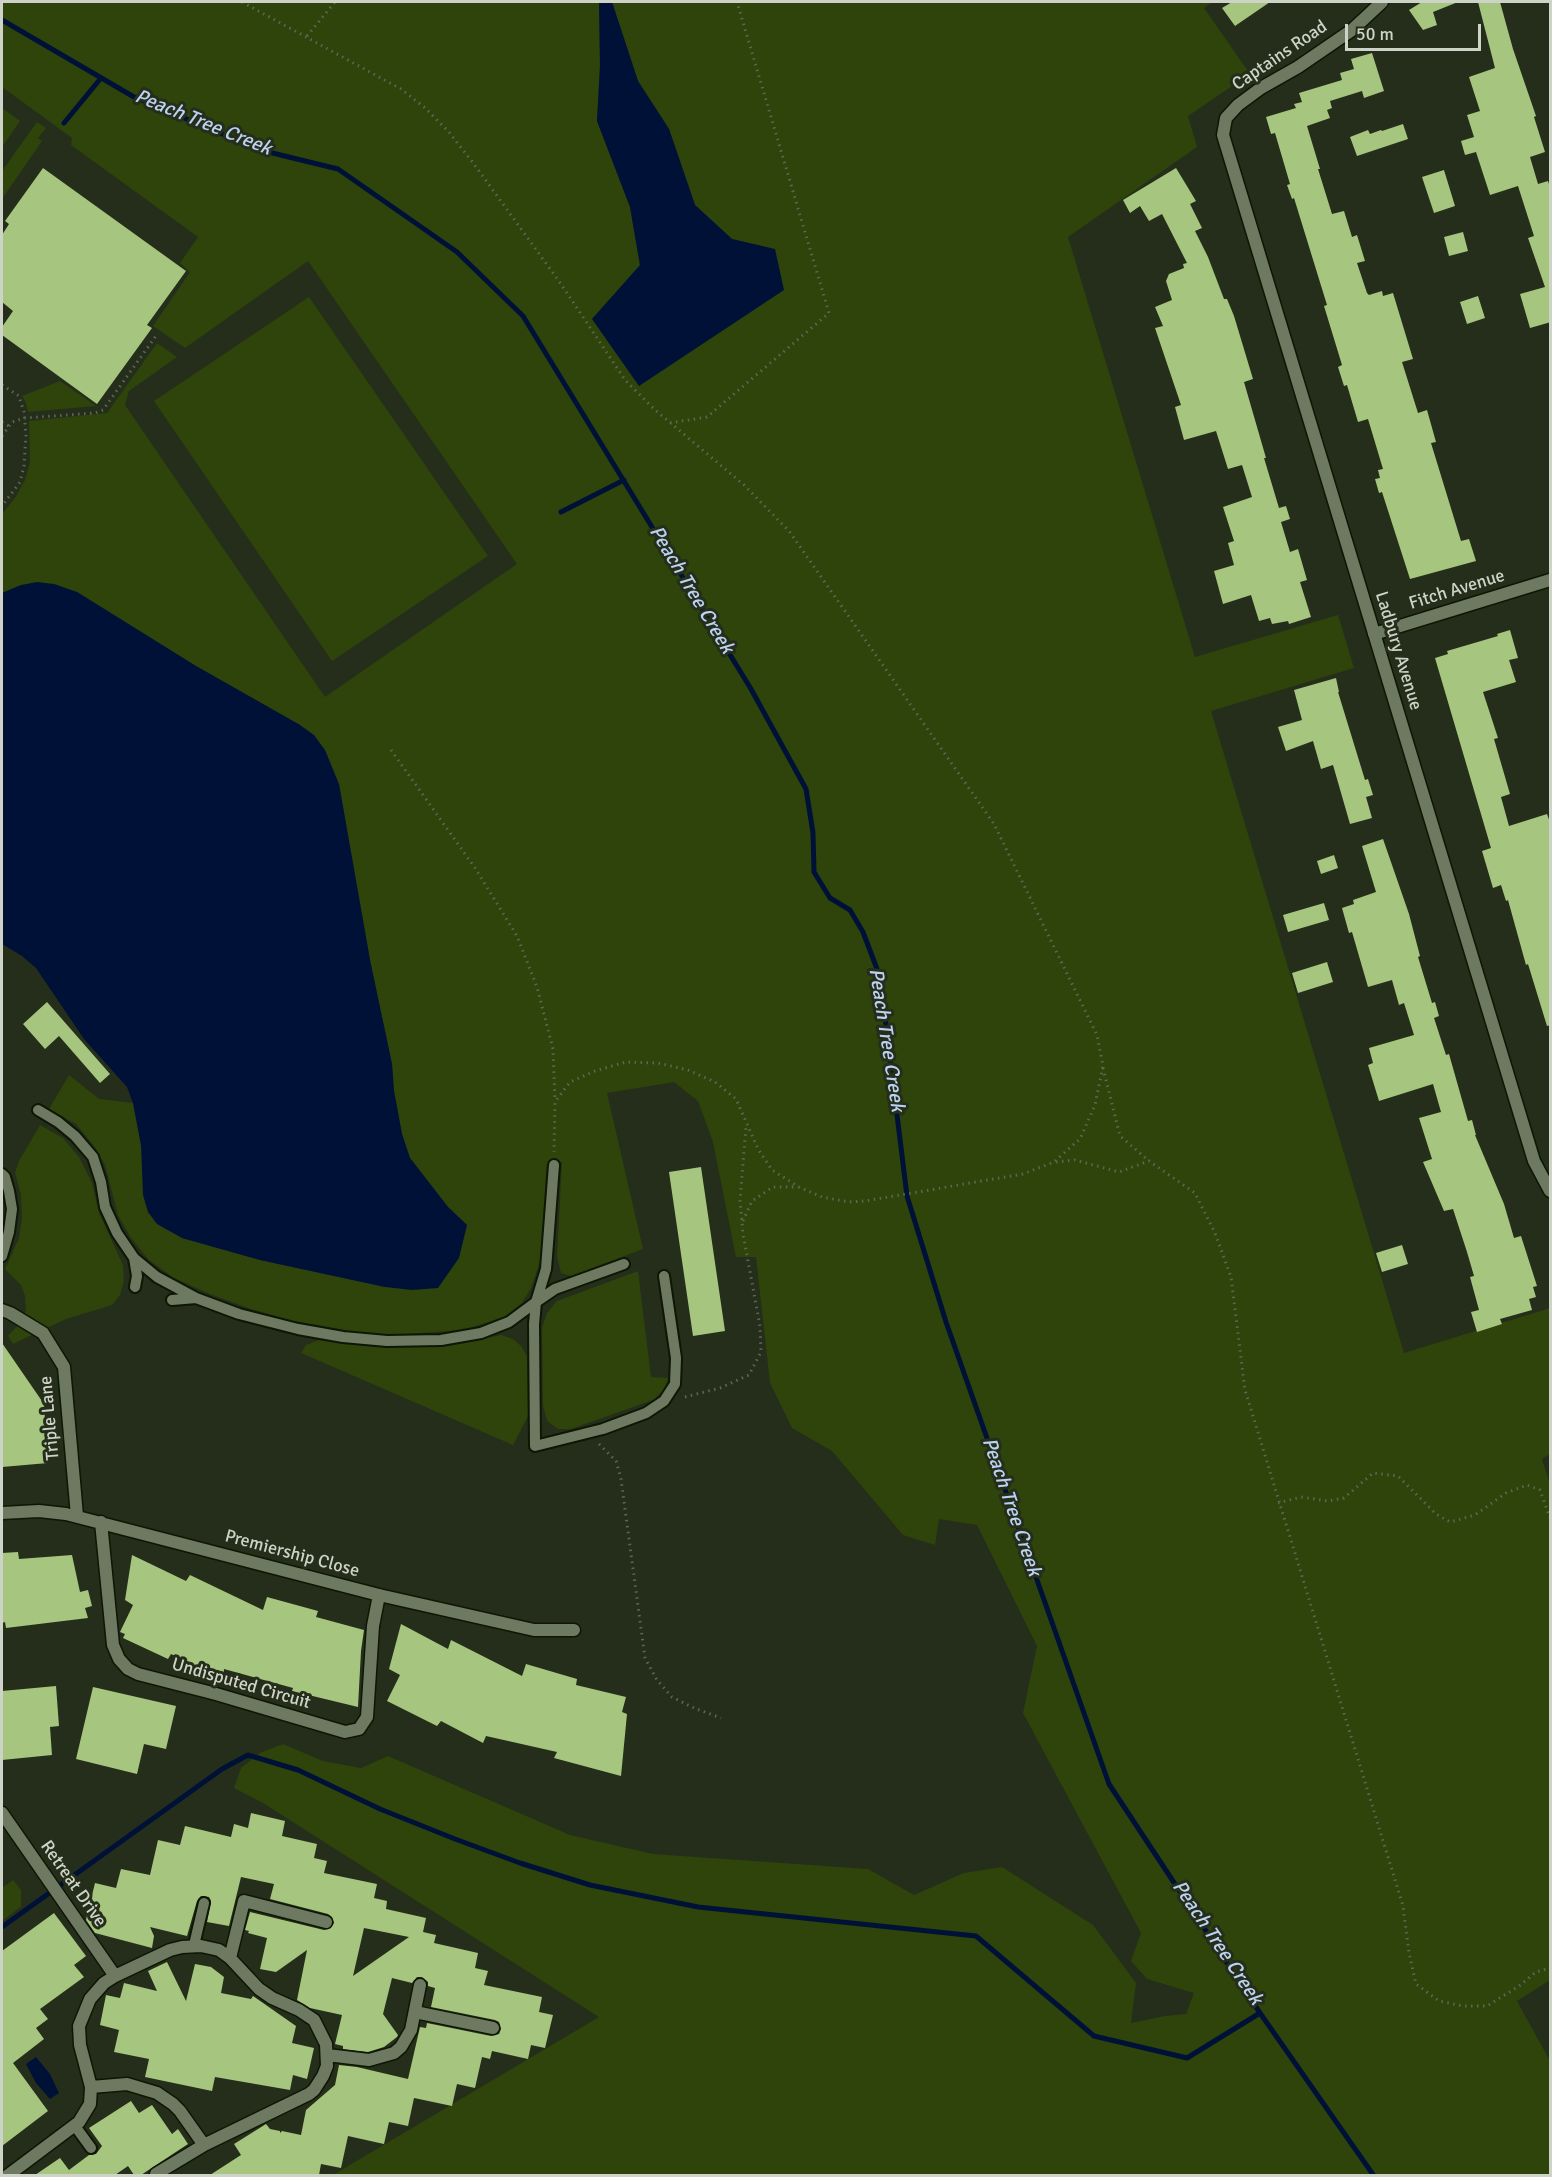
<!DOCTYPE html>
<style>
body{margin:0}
#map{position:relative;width:1552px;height:2177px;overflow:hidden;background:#252e1a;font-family:Signika,sans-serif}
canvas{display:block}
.frame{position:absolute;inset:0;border:3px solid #cdd3c7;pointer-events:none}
.scale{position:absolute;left:1345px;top:24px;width:136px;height:27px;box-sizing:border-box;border:3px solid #cdd3c7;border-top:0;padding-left:8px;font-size:18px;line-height:21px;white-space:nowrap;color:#cdd3c7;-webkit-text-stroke:4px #252e1a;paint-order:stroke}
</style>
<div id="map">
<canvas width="1552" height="2177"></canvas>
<div class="frame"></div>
<div class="scale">50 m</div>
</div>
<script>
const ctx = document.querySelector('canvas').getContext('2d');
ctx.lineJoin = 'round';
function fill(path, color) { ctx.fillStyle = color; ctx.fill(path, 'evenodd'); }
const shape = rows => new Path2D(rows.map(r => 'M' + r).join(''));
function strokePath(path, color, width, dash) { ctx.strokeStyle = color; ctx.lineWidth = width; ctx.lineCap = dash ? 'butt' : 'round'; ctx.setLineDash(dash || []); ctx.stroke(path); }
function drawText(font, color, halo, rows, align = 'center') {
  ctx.font = font + ' Signika,sans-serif'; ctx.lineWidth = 6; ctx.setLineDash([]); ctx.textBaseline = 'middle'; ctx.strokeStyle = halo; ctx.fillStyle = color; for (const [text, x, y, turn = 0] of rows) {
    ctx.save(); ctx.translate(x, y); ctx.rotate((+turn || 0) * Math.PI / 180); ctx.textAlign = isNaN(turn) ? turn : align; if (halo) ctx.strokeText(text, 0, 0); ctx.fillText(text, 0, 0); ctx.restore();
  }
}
fill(shape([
 [2,2,599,2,600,66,597,121,630,207,640,266,592,319,775,250,732,239,695,205,669,129,638,81,612,2,1212,2,1204,8,1250,74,1188,116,1197,147,1068,237,1195,657,1338,615,1354,668,1211,711,1404,1353,1550,1308,1550,1454,1542,1459,1550,1484,1550,1980,1517,2001,1550,2061,1550,2175,333,2175,599,2017,263,1803,234,1788,241,1768,260,1753,283,1744,323,1761,361,1768,388,1756,570,1835,653,1854,868,1869,914,1895,964,1873,1002,1867,1093,1925,1136,1983,1131,2023,1165,2016,1186,2014,1194,1993,1147,1979,1131,1961,1141,1933,1023,1713,1037,1646,977,1525,939,1519,935,1545,903,1535,832,1451,792,1428,770,1383,756,1257,736,1257,713,1142,698,1101,674,1082,607,1093,643,1249,571,1276,561,1273,557,1256,562,1162,547,1164,540,1262,531,1288,522,1303,504,1317,463,1330,378,1336,293,1321,251,1309,210,1294,174,1278,149,1260,131,1238,118,1215,105,1165,94,1146,76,1124,49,1109,69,1075,99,1099,133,1103,141,1145,182,1238,260,1260,385,1287,467,1225,448,1207,410,1158,402,1134,394,1091,392,1064,370,960,339,784,300,725,196,666,77,592,21,585,2,593,2,514,15,498,25,480,30,463,29,421,107,413,157,343,177,357,129,391,125,405,325,697,517,564,308,261,185,348,153,326,190,272,180,263,198,237,71,145,72,138,2,87],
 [2,108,20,121,2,147],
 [37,122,46,128,38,138,42,141,2,199,2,171],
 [309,297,488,556,332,661,154,401],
 [60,381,96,406,28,412,26,403,22,396],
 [40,1125,63,1138,79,1157,92,1183,99,1213,123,1265,124,1281,120,1295,112,1305,66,1319,13,1344,8,1336,19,1324,26,1311,25,1296,21,1285,5,1269,19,1238,22,1218,21,1195,15,1173,19,1161],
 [638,1271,651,1377,668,1378,664,1390,653,1400,571,1429,558,1429,547,1421,543,1405,542,1328,547,1313,557,1301],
 [501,1335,513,1339,521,1346,527,1356,528,1416,513,1445,301,1353,306,1345,319,1340,377,1347,447,1346],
 [13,1880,21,1890,21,1907,2,1921,2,1888]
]), '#2e440b');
fill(shape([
 [599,2,612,2,638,81,669,129,695,205,732,239,775,249,784,290,639,386,592,319,640,265,630,207,597,121,600,66],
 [37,582,54,584,77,592,196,666,300,725,314,735,325,750,339,784,370,960,392,1064,394,1091,402,1134,410,1158,448,1207,467,1225,459,1258,438,1288,412,1290,385,1287,260,1260,182,1238,157,1224,148,1212,143,1195,141,1145,133,1103,127,1087,84,1039,36,968,22,956,2,944,2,593,21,585],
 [36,2057,50,2074,59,2093,50,2099,36,2083,26,2064]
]), '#001138');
strokePath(shape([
 [2,20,134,97,260,150,338,169,457,252,523,316,751,689,806,789,813,833,814,872,830,898,850,910,863,932,880,977,907,1196,946,1322,1109,1784,1260,2013,1374,2176],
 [64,123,101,78],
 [561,512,624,480],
 [2,1927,222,1769,248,1755,298,1770,380,1809,455,1839,520,1863,590,1885,698,1907,976,1936,1094,2036,1187,2058,1260,2013]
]), '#001138', 5);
fill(shape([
 [1232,2,1270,2,1235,26,1222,8],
 [1422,2,1458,2,1433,12,1437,25,1423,30,1409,10],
 [1478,2,1500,2,1513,49,1536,116,1534,117,1545,152,1530,157,1538,184,1548,181,1551,190,1551,322,1530,328,1520,294,1545,287,1528,238,1534,236,1518,186,1490,195,1476,152,1465,155,1461,141,1474,137,1467,115,1480,111,1469,77,1495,68],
 [1372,53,1384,91,1364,98,1362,91,1330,101,1332,108,1327,110,1330,118,1307,126,1320,169,1318,169,1332,214,1344,211,1352,237,1357,235,1365,261,1357,263,1367,293,1369,295,1382,291,1383,296,1393,293,1413,359,1402,362,1418,413,1427,410,1436,442,1431,443,1461,541,1469,539,1476,561,1410,579,1382,492,1379,493,1375,479,1380,478,1378,470,1383,469,1368,419,1358,422,1347,385,1344,386,1338,367,1342,365,1324,306,1327,305,1294,198,1292,199,1287,185,1290,184,1275,133,1271,134,1266,117,1296,108,1294,104,1302,102,1299,93,1342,80,1340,73,1354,69,1351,59],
 [1403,124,1408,139,1357,156,1350,137,1368,130,1370,134,1381,130,1382,131],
 [43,168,186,271,147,325,152,328,97,404,2,335,2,327,13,311,2,302,2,235,9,224,5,221],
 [1176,168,1196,201,1190,204,1202,228,1195,231,1208,257,1224,299,1227,299,1234,316,1253,379,1244,382,1266,458,1264,458,1279,508,1286,506,1290,519,1281,522,1290,552,1298,549,1307,580,1300,582,1311,617,1289,624,1288,621,1272,624,1270,618,1259,621,1251,595,1223,604,1214,571,1234,565,1228,543,1234,541,1223,507,1252,497,1242,465,1228,469,1216,431,1184,440,1175,407,1181,405,1155,328,1163,326,1155,307,1172,300,1166,281,1169,274,1184,268,1183,264,1187,263,1162,214,1149,221,1140,206,1130,213,1123,200],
 [1444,170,1455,206,1434,213,1422,177],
 [1463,232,1468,251,1449,256,1444,237],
 [1478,296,1485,318,1467,324,1460,302],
 [1510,630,1518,658,1509,660,1516,682,1483,692,1498,738,1494,739,1510,794,1501,797,1509,826,1547,814,1551,825,1551,1025,1547,1026,1528,964,1526,965,1508,900,1506,901,1501,885,1493,888,1482,851,1491,848,1435,658,1448,654,1447,651,1498,636,1497,634],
 [1336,678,1339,692,1338,692,1365,780,1368,779,1373,795,1366,797,1372,818,1350,824,1333,765,1321,769,1313,741,1286,751,1278,727,1302,720,1294,690],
 [1383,839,1409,914,1420,956,1418,957,1432,1003,1435,1002,1439,1016,1434,1018,1446,1055,1449,1054,1468,1121,1472,1120,1476,1135,1475,1135,1504,1204,1514,1238,1521,1236,1537,1286,1533,1287,1536,1297,1529,1299,1532,1310,1500,1319,1502,1324,1477,1332,1471,1312,1479,1310,1470,1277,1474,1276,1467,1252,1453,1209,1444,1211,1423,1162,1432,1159,1419,1118,1441,1112,1433,1084,1379,1101,1368,1065,1373,1063,1369,1048,1414,1035,1404,1003,1399,1005,1392,980,1368,987,1352,932,1349,933,1342,908,1354,904,1353,900,1376,892,1362,846],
 [1334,855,1338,868,1321,874,1317,861],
 [1324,903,1329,920,1288,932,1283,915],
 [1327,962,1333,982,1298,993,1292,973],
 [47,1002,110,1074,100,1083,59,1036,45,1049,23,1024],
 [701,1167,725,1331,693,1336,669,1172],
 [1402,1245,1408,1264,1382,1272,1376,1253],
 [2,1343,44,1404,48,1463,2,1467],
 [18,1552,19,1559,72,1555,80,1592,88,1590,92,1606,85,1608,88,1618,6,1628,5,1622,2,1623,2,1553],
 [132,1555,186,1581,190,1575,263,1610,267,1597,318,1611,316,1617,364,1630,361,1651,358,1707,292,1691,293,1688,224,1669,223,1680,171,1654,168,1659,123,1638,125,1634,120,1632,133,1605,125,1600],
 [401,1624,448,1649,451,1640,522,1676,526,1664,577,1679,576,1685,626,1697,622,1712,627,1714,621,1776,554,1758,557,1752,486,1736,483,1743,441,1721,437,1726,387,1701,400,1675,389,1669],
 [56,1686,59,1726,50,1727,52,1755,2,1760,2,1691],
 [93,1687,176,1706,166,1749,144,1744,137,1774,76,1759],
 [251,1813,285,1821,282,1836,317,1844,314,1858,327,1861,324,1873,377,1884,374,1898,387,1901,386,1909,426,1918,423,1932,436,1935,434,1943,478,1953,475,1968,488,1971,484,1985,542,1997,539,2012,553,2015,545,2048,531,2045,528,2059,492,2051,490,2059,482,2057,475,2088,457,2084,452,2106,414,2098,408,2126,389,2122,384,2144,348,2136,341,2168,321,2164,319,2175,210,2175,241,2155,234,2144,266,2124,270,2129,280,2131,280,2133,282,2131,301,2135,306,2110,335,2085,339,2065,357,2067,408,2079,420,2027,426,2028,427,2023,491,2036,499,2034,501,2029,499,2022,495,2020,431,2007,435,1988,428,1986,428,1982,422,1977,417,1977,412,1983,392,1978,383,2014,398,2035,397,2037,384,2047,368,2052,343,2049,343,2046,335,2044,342,2015,310,2008,297,2000,307,1950,276,1972,260,1969,267,1938,248,1933,249,1931,245,1930,250,1912,324,1930,331,1928,334,1923,332,1917,328,1914,270,1899,274,1884,241,1877,229,1926,207,1922,211,1901,209,1897,201,1896,197,1901,187,1936,150,1927,154,1936,152,1948,95,1933,86,1920,95,1883,116,1888,121,1869,150,1875,158,1840,180,1845,185,1826,231,1837,234,1824,248,1828],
 [364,1928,409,1937,353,1976],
 [54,1913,86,1956,74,1965,84,1977,40,2009,48,2019,36,2028,44,2039,13,2063,48,2111,2,2146,2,1951],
 [167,1962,186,2001,195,1964,211,1967,224,1977,221,1993,251,1999,253,1996,296,2026,292,2043,314,2048,307,2079,293,2075,290,2090,215,2077,212,2091,145,2077,149,2059,114,2052,119,2030,100,2025,106,1995,120,1998,124,1983,157,1991,148,1971],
 [131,2101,139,2113,152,2105,172,2134,178,2129,188,2144,141,2175,134,2175,128,2166,115,2175,35,2175,60,2158,69,2170,89,2155,96,2154,102,2146,89,2128]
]), '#a6c67f');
const service = shape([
 [38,1110,58,1122,75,1136,93,1157,101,1182,105,1207,117,1233,134,1258,137,1276,135,1287],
 [2,1174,5,1177,9,1191,12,1209,9,1232,2,1256],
 [134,1258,157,1277,196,1298,239,1314,298,1329,343,1337,387,1341,441,1340,481,1333,509,1322,536,1302,546,1269,554,1165],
 [624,1264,555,1289,536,1302,534,1324,535,1446,603,1429,646,1413,664,1401,675,1384,676,1358,664,1276],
 [172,1300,196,1298],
 [194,1945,204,1903],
 [75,2126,91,2148]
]);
const minor = shape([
 [1382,2,1352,30,1298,67,1261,88,1238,105,1226,118,1223,135,1534,1161,1550,1191],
 [1374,634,1550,580],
 [2,1310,10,1313,43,1333,64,1367,77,1516],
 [2,1513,39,1511,66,1514,379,1595,534,1630,574,1630],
 [101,1522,113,1645,119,1659,128,1669,138,1674,216,1694,345,1732,359,1729,367,1717,373,1626,379,1595],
 [2,1813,115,1976,170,1950,182,1947,201,1946,219,1950,230,1958,259,1989,272,1998,299,2010,314,2020,326,2044,327,2066,323,2076,314,2090,309,2094,204,2145,180,2111,173,2104,157,2093,127,2084,91,2087,80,2045,79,2026,90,1999,104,1983,115,1976],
 [230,1958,244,1901,326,1922],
 [415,2012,493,2028],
 [327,2055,369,2060,394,2053,401,2047,411,2030,420,1985],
 [156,2174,204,2145],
 [7,2176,79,2122,90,2104,91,2087]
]);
strokePath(service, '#0e1604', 14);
strokePath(minor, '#0e1604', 15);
strokePath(shape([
 [242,2,401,89,424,107,448,131,474,164,561,284,625,380,654,409,744,485,789,531,994,824,1097,1035,1103,1066,1095,1105,1080,1139,1054,1162,1023,1174,865,1201,849,1202,822,1197,799,1187,772,1170,758,1149,736,1099,715,1082,688,1070,658,1063,626,1062,595,1071,570,1082,555,1102,554,1152],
 [307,36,335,2],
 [2,385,19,396,24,412,26,435,24,466,20,482,2,506],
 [2,422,9,426],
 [670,423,707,417,829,313,737,2],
 [2,436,12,422,25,418,95,413,103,410,158,333],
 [391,750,475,868,517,936,537,987,553,1049,555,1101],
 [1103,1068,1120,1136,1148,1160],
 [1056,1162,1075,1160,1119,1172,1149,1161,1195,1193,1215,1233,1231,1277,1245,1390,1403,1906,1409,1953,1416,1984,1439,2001,1463,2006,1487,2006,1519,1986,1536,1972,1550,1968],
 [743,1221,752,1201,773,1187,798,1187],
 [685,1397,720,1388,749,1375,761,1352,760,1326,743,1234,740,1200,746,1127],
 [599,1444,616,1461,621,1479,645,1658,657,1680,672,1697,694,1708,721,1718],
 [1278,1503,1301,1497,1328,1501,1344,1498,1373,1473,1398,1476,1436,1514,1450,1522,1475,1515,1506,1493,1527,1485,1540,1490,1550,1518]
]), '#5e6655', 3, [1.5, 4.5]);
strokePath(service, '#6e7962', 10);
strokePath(minor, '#6e7962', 12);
drawText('18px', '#cdd3c7', '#252e1a', [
 ["Captains Road",1280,56,-34],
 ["Fitch Avenue",1457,590,-17],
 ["Ladbury Avenue",1398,651,73],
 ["Triple Lane",50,1418,-95],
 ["Premiership Close",292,1554,15],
 ["Undisputed Circuit",241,1684,16],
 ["Retreat Drive",73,1884,55]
]);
drawText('italic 20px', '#bcd2f3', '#252e1a', [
 ["Peach Tree Creek",203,123,22],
 ["Peach Tree Creek",691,590,59],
 ["Peach Tree Creek",886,1040,81],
 ["Peach Tree Creek",1011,1507,71],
 ["Peach Tree Creek",1217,1943,56]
]);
</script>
